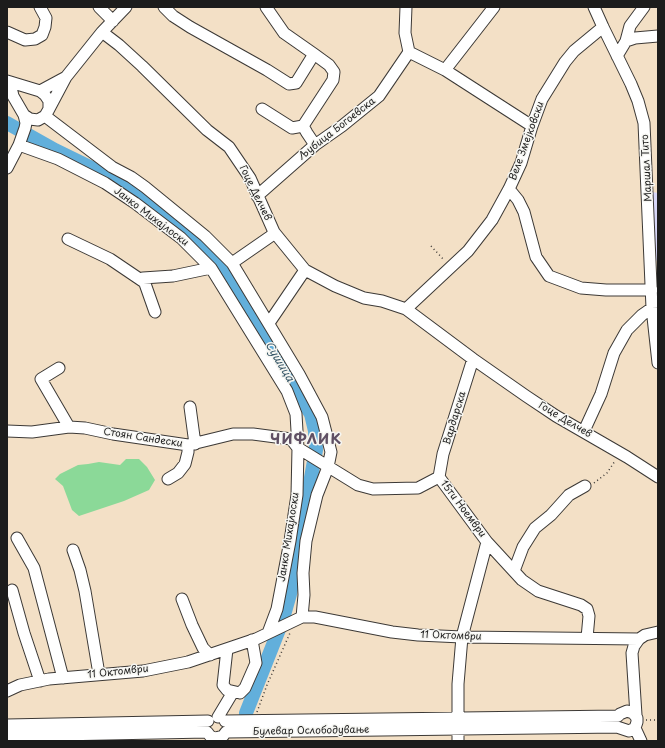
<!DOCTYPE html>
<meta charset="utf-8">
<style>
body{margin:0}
#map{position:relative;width:665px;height:748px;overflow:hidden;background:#f3e0c6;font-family:"Playpen Sans",sans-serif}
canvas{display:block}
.frame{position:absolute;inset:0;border:8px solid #1c1c1c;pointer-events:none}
</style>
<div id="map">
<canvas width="665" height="748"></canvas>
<div class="frame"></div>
</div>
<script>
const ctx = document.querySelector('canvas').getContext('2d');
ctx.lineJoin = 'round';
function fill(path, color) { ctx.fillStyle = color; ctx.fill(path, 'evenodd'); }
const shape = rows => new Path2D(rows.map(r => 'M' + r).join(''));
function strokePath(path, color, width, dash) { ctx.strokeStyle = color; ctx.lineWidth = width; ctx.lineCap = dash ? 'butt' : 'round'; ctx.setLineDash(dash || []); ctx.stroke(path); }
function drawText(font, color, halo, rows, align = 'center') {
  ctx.font = font + ' "Playpen Sans",sans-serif'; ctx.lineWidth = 3; ctx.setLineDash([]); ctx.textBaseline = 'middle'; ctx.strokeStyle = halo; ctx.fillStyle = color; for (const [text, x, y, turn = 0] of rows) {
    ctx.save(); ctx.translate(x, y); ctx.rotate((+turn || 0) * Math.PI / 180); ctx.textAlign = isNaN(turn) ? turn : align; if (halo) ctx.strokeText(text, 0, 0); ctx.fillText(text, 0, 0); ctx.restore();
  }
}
fill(shape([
 [652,192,658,193,658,260,655,261]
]), '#d7d7f8');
fill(shape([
 [126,459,139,459,147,467,155,480,149,490,124,501,79,516,72,510,63,486,55,479,60,474,78,465,88,464,99,462,120,465]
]), '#8bd998');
strokePath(shape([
 [7,123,55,150,98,171,139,195,181,227,200,245,230,281,254,322,300,396,311,414,315,431,316,450,290,594,282,622,246,713]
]), '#62afdb', 14);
const minor = shape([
 [99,7,113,21],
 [164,7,173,16,190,27,267,70,289,84,296,83,314,54],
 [266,7,284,33,314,54,329,65,334,72,333,80,303,126,307,133,315,145],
 [594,7,603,27,631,84,638,101,644,123,652,308,658,363],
 [7,32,25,40,35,39,42,35,45,27,46,18,40,7],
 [102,32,119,45,142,66,207,130,229,147,250,178,274,232,305,270,335,286,364,298,382,301,406,309,473,359,526,396,556,416,627,457,658,477],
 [626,41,635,38,658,36],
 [409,52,445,70,494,7],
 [617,56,626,41,630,26,644,7],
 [445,70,532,126],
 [7,81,40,91,45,95,49,101,49,109,45,116,38,120,30,119,24,115,13,96,10,83],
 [40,91,66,77],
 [49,109,66,77,102,32,126,7],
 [262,109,292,128,303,126],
 [45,116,112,167,131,177,145,187,205,236,232,263,299,374,322,417,331,452,328,467,317,495,306,541,303,573,304,595,302,617],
 [19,145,58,159,105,183,135,203,181,238,211,268,287,391,296,414,298,448,297,495,290,541,277,609,268,633],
 [7,168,19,145,25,128,26,123,24,115],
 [509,189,518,200,524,212,536,257,549,276,581,288,606,290,652,290],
 [257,196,315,145,342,126,379,96,409,52,405,33,406,7],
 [68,239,110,259,144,282],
 [232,263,271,236,274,232],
 [406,309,468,251,492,220,509,189,521,163,532,126,542,99,565,62,574,51,603,27],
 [155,312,143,278,173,276,211,268],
 [269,323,305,270],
 [59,368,41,379,69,427],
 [190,407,195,444],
 [7,431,32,432,69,427,85,428,113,434,188,445,233,434,253,434,291,439,298,448,358,485,373,489,418,488,439,477],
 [584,431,601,394,614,353,627,330,642,315,652,308],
 [439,477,487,542,522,580,538,591,581,605,587,609,589,616,587,638],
 [439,477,443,454,473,359],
 [168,479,178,473,185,464,188,452,188,445],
 [17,538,34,568,63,678],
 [73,550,80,570,85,591,99,674],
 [514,571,523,547,535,528,551,515,569,495,585,486],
 [12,590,24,633,40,681],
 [182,599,192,625,203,648,210,655],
 [227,649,223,685,227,690,240,693,245,688,256,663,252,640],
 [7,691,20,685,49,679,143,671,188,662,256,639,302,617,315,617,392,632,418,635,462,637,639,639],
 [636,715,632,653,634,646,639,639,645,635,658,632],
 [218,717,233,692],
 [225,721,618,716,620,714,627,711,633,713,637,718,637,722,635,728,629,731,617,727,226,732],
 [7,725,208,721],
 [635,728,641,741],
 [7,736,207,732,211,737,216,738,223,736,226,732],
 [458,741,458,684,462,637,487,542]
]);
strokePath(minor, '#3c3936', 13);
strokePath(shape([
 [431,246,444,260],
 [594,483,607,473,615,461],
 [257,712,267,685,290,633],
 [646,720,658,720]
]), '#3c3936', 1.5, [1, 3]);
strokePath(minor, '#fff', 11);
drawText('10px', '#1c1c1c', '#f6f6f2', [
 ["Љубица Богоевска",337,129,-38],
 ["Веле Змејковски",527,141,-70],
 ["Маршал Тито",647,168,-93],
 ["Гоце Делчев",255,193,64],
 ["Јанко Михајлоски",151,217,37],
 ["Вардарска",455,418,-73],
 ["Гоце Делчев",565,420,31],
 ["Стоян Сандески",143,438,9],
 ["15ти Ноември",463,509,53],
 ["Јанко Михајлоски",289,537,-81],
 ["11 Октомври",451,636,2],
 ["11 Октомври",118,672,-6],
 ["Булевар Ослободување",311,731,-1]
]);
drawText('italic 11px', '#385768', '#f6f6f2', [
 ["Сушица",279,362,59]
]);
ctx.letterSpacing = '1px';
drawText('bold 14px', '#5f4f63', '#f6f6f2', [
 ["ЧИФЛИК",306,440]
]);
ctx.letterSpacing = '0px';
</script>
